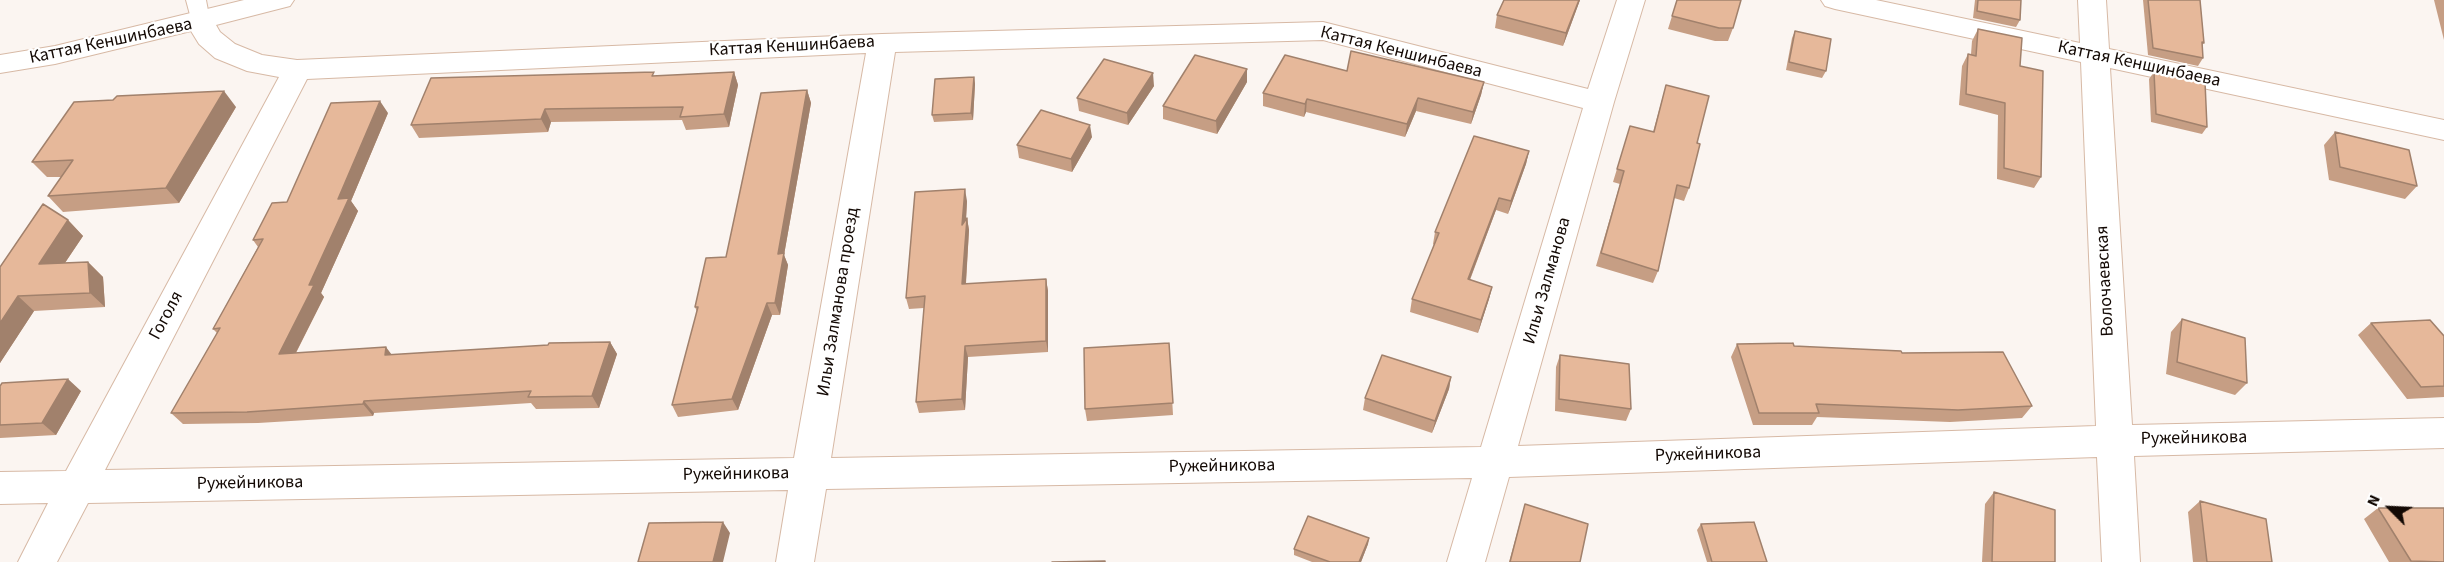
<!DOCTYPE html>
<meta charset="utf-8">
<style>
body{margin:0}
#map{position:relative;width:2444px;height:562px;overflow:hidden;background:#fbf5f1;font-family:"Source Sans 3",sans-serif}
canvas{display:block}
.north{position:absolute;left:2360px;top:478px;width:60px;height:60px;-webkit-text-stroke:4px #fff;paint-order:stroke;rotate:294deg;font-size:16px;font-weight:700;line-height:24px;text-align:center;color:#130904}
.north::after{content:'';display:block;margin:auto;width:21px;height:27px;background:#130904;clip-path:polygon(50% 0,100% 100%,50% 72%,0 100%)}
</style>
<div id="map">
<canvas width="2444" height="562"></canvas>
<div class="north">N</div>
</div>
<script>
const ctx = document.querySelector('canvas').getContext('2d');
ctx.lineJoin = 'round';
const shape = rows => new Path2D(rows.map(r => 'M' + r).join(''));
function strokePath(path, color, width, dash) { ctx.strokeStyle = color; ctx.lineWidth = width; ctx.lineCap = dash ? 'butt' : 'round'; ctx.setLineDash(dash || []); ctx.stroke(path); }
function fill(path, color) { ctx.fillStyle = color; ctx.fill(path, 'evenodd'); }
function drawText(font, color, halo, rows, align = 'center') {
  ctx.font = font + ' "Source Sans 3",sans-serif'; ctx.lineWidth = 4.5; ctx.setLineDash([]); ctx.textBaseline = 'middle'; ctx.strokeStyle = halo; ctx.fillStyle = color; for (const [text, x, y, turn = 0] of rows) {
    ctx.save(); ctx.translate(x, y); ctx.rotate((+turn || 0) * Math.PI / 180); ctx.textAlign = isNaN(turn) ? turn : align; if (halo) ctx.strokeText(text, 0, 0); ctx.fillText(text, 0, 0); ctx.restore();
  }
}
const service = shape([
 [186,0,206,0,210,21,207,26,200,27,193,26,186,0]
]);
const minor = shape([
 [244,0,294,0,290,6,216,25,220,32,235,44,262,55,297,60,882,34,1323,22,1588,89,1617,0,1645,0,1614,102,1518,446,2096,426,2081,62,1835,9,1825,6,1821,0,1876,0,2080,43,2078,0,2106,0,2109,49,2444,120,2444,140,2110,68,2132,425,2444,418,2444,448,2134,456,2140,562,2102,562,2097,457,1509,477,1485,562,1447,562,1472,478,826,489,814,562,776,562,788,490,88,503,57,562,18,562,48,503,0,504,0,472,66,471,279,77,247,71,215,58,199,44,191,31,55,64,0,73,0,55,55,46,244,0],
 [1323,40,1583,108,1481,447,831,458,895,52,1323,40],
 [866,53,794,458,105,470,307,79,866,53]
]);
strokePath(service, '#d7b9a5', 2);
strokePath(minor, '#d7b9a5', 2);
fill(service, '#fff');
fill(minor, '#fff');
fill(shape([
 [1504,0,1580,0,1563,46,1495,28,1497,15],
 [1677,0,1733,28,1728,41,1715,41,1668,29],
 [1975,0,2021,0,2020,20,2016,27,1973,18],
 [2143,0,2200,0,2204,43,2202,45,2203,58,2198,66,2148,55],
 [2434,0,2444,0,2444,40],
 [1978,29,2020,66,2041,177,2034,188,1997,179,1998,115,1959,105,1962,66,1968,54,1971,54,1972,41],
 [1795,31,1826,71,1822,78,1786,70,1792,38],
 [1347,71,1484,82,1481,95,1471,124,1416,111,1405,137,1306,112,1304,117,1263,106,1263,93],
 [734,72,738,85,729,127,686,130,682,120,551,122,548,132,419,138,411,125,656,76],
 [2154,72,2207,127,2202,134,2151,122,2149,79],
 [974,77,975,84,973,120,934,122,932,115],
 [1247,82,1217,134,1163,119,1163,106],
 [1666,85,1697,143,1689,188,1684,201,1674,198,1658,271,1653,283,1596,266,1620,184,1613,182,1630,126,1653,132],
 [1154,86,1128,125,1079,111,1077,98],
 [807,90,811,103,784,255,788,265,780,315,772,315,738,410,678,417,672,405,697,312,695,307,726,257],
 [236,107,179,203,63,212,48,196,62,177,47,177,32,162],
 [388,113,351,201,358,211,321,293,324,297,296,353,392,355,610,342,617,354,599,408,536,409,531,403,374,413,373,416,258,423,183,424,171,413,217,333,213,329,258,247,253,240,287,202],
 [2335,132,2417,186,2405,199,2329,180,2324,145],
 [1092,137,1072,172,1019,158,1017,145],
 [1529,151,1526,164,1508,214,1496,210,1470,280,1492,287,1489,299,1478,333,1410,312,1412,299,1434,245,1433,244,1435,232],
 [967,201,966,220,967,218,969,230,966,284,1046,279,1048,291,1048,352,968,357,965,410,919,413,916,402,924,308,909,309,906,298],
 [68,220,83,236,65,263,88,262,103,277,105,307,34,311,0,363,0,267],
 [2182,319,2247,383,2235,395,2166,374,2171,332],
 [2371,323,2444,336,2444,397,2407,399,2358,335],
 [1169,343,1173,415,1087,421,1085,409],
 [1737,344,1794,346,1902,353,2032,406,2022,418,1950,422,1817,417,1812,425,1753,425,1731,357],
 [1560,355,1631,409,1626,421,1555,411,1556,367],
 [1451,377,1449,389,1432,433,1363,410,1365,398],
 [0,386,81,391,56,435,0,438],
 [1994,492,2055,562,1982,562,1985,504],
 [2200,501,2272,562,2193,562,2188,512],
 [1525,504,1580,562,1509,562],
 [2378,508,2444,562,2389,562,2364,519],
 [1701,524,1767,562,1707,562,1697,530],
 [1369,538,1368,544,1361,562,1312,562,1294,555,1294,549]
]), '#c69e84');
fill(shape([
 [1579,0,1580,0,1563,46,1566,33],
 [1247,69,1247,82,1217,134,1216,121],
 [734,72,738,85,729,127,724,114],
 [1153,73,1154,86,1128,125,1127,113],
 [974,77,975,84,973,120,971,113],
 [1484,82,1481,95,1471,124,1473,112],
 [807,90,811,103,784,255,788,265,780,315,775,303,778,254],
 [224,91,236,107,179,203,166,188],
 [1418,98,1416,111,1405,137,1407,124],
 [1307,99,1306,112,1304,117,1305,104],
 [380,101,388,113,351,201,358,211,321,293,324,297,289,366,279,354,309,285,338,199],
 [545,109,551,122,548,132,541,119],
 [1090,125,1092,137,1072,172,1071,159],
 [1529,151,1526,164,1508,214,1511,201],
 [965,189,967,201,965,237,962,225],
 [1499,198,1496,210,1465,292,1468,279],
 [967,218,969,230,965,296,962,284],
 [68,220,83,236,54,279,39,264],
 [88,262,103,277,105,307,90,293],
 [1046,279,1048,291,1048,352,1046,341],
 [1492,287,1489,299,1478,333,1481,320],
 [18,296,34,311,0,363,0,323],
 [767,303,772,315,738,410,732,399],
 [610,342,617,354,599,408,592,396],
 [965,346,968,357,965,410,962,399],
 [386,347,395,359,385,355],
 [1451,377,1449,389,1432,433,1435,421],
 [68,379,81,391,56,435,42,423],
 [364,401,374,413,373,416,363,404],
 [723,522,730,533,723,562,713,562],
 [1369,538,1368,544,1361,562,1359,562]
]), '#a1816c');
const building = shape([
 [1504,0,1579,0,1566,33,1497,15,1504,0],
 [1677,0,1741,0,1733,28,1719,28,1672,16,1677,0],
 [1978,0,2021,0,2020,20,1977,11,1978,0],
 [2148,0,2200,0,2204,43,2202,42,2203,58,2153,48,2148,0],
 [1978,29,2022,38,2020,66,2043,71,2041,177,2004,168,2005,103,1966,94,1968,54,1976,56,1978,29],
 [1795,31,1831,39,1826,71,1789,62,1795,31],
 [1351,51,1484,82,1473,112,1418,98,1407,124,1307,99,1305,104,1263,93,1285,55,1347,71,1351,51],
 [1195,55,1247,69,1216,121,1163,106,1195,55],
 [1104,59,1153,73,1127,113,1077,98,1104,59],
 [654,72,652,76,734,72,724,114,680,117,683,107,545,109,541,119,411,125,431,78,654,72],
 [2154,72,2205,82,2207,127,2156,114,2154,72],
 [974,77,971,113,932,115,935,79,974,77],
 [1666,85,1709,96,1697,143,1700,144,1689,188,1677,185,1658,271,1601,253,1624,171,1617,169,1630,126,1654,132,1666,85],
 [807,90,778,254,784,253,775,303,767,303,732,399,672,405,698,307,695,307,706,258,726,257,761,93,807,90],
 [224,91,166,188,48,196,73,160,32,162,74,102,113,100,117,96,224,91],
 [380,101,338,199,349,198,309,285,314,285,279,354,386,347,385,355,548,345,549,343,610,342,592,396,528,397,531,391,364,401,363,404,247,412,171,413,220,328,213,329,263,239,253,240,272,203,287,202,331,103,380,101],
 [1041,110,1090,125,1071,159,1017,145,1041,110],
 [2335,132,2409,150,2417,186,2340,167,2335,132],
 [1474,136,1529,151,1511,201,1499,198,1468,279,1492,287,1481,320,1412,299,1439,233,1435,232,1474,136],
 [965,189,962,225,967,218,962,284,1046,279,1046,341,965,346,962,399,916,402,925,296,906,298,915,192,965,189],
 [43,204,68,220,39,264,88,262,90,293,18,296,0,323,0,267,43,204],
 [2182,319,2245,338,2247,383,2177,362,2182,319],
 [2430,320,2444,336,2444,386,2421,387,2371,323,2430,320],
 [1169,343,1173,403,1085,409,1084,348,1169,343],
 [1793,343,1794,346,1901,351,1902,353,2003,352,2032,406,1958,410,1816,404,1819,413,1759,413,1737,344,1793,343],
 [1382,355,1451,377,1435,421,1365,398,1382,355],
 [1560,355,1629,364,1631,409,1559,399,1560,355],
 [68,379,42,423,0,425,0,386,2,383,68,379],
 [1994,492,2055,510,2055,562,1992,562,1994,492],
 [2200,501,2266,519,2272,562,2207,562,2200,501],
 [1525,504,1588,524,1580,562,1510,562,1525,504],
 [2378,508,2444,508,2444,562,2411,561,2378,508],
 [1308,516,1369,538,1359,562,1330,562,1294,549,1308,516],
 [723,522,713,562,638,562,649,523,723,522],
 [1754,522,1767,562,1712,562,1701,524,1754,522],
 [1105,561,1105,562,1052,562,1105,561]
]);
fill(building, '#e6b89a');
strokePath(building, '#a1816c', 1.5);
drawText('18px', '#130904', '#fff', [
 ["Каттая Кеншинбаева",111,42,-12],
 ["Каттая Кеншинбаева",792,47,-3],
 ["Каттая Кеншинбаева",1401,53,14],
 ["Каттая Кеншинбаева",2139,65,12],
 ["Ильи Залманова",1548,281,-74],
 ["Волочаевская",2106,281,-93],
 ["Ильи Залманова проезд",839,302,-81],
 ["Гоголя",167,316,-62],
 ["Ружейникова",2194,439,-1],
 ["Ружейникова",1708,455,-2],
 ["Ружейникова",1222,467,-1],
 ["Ружейникова",736,475,-1],
 ["Ружейникова",250,484,-1]
]);
</script>
